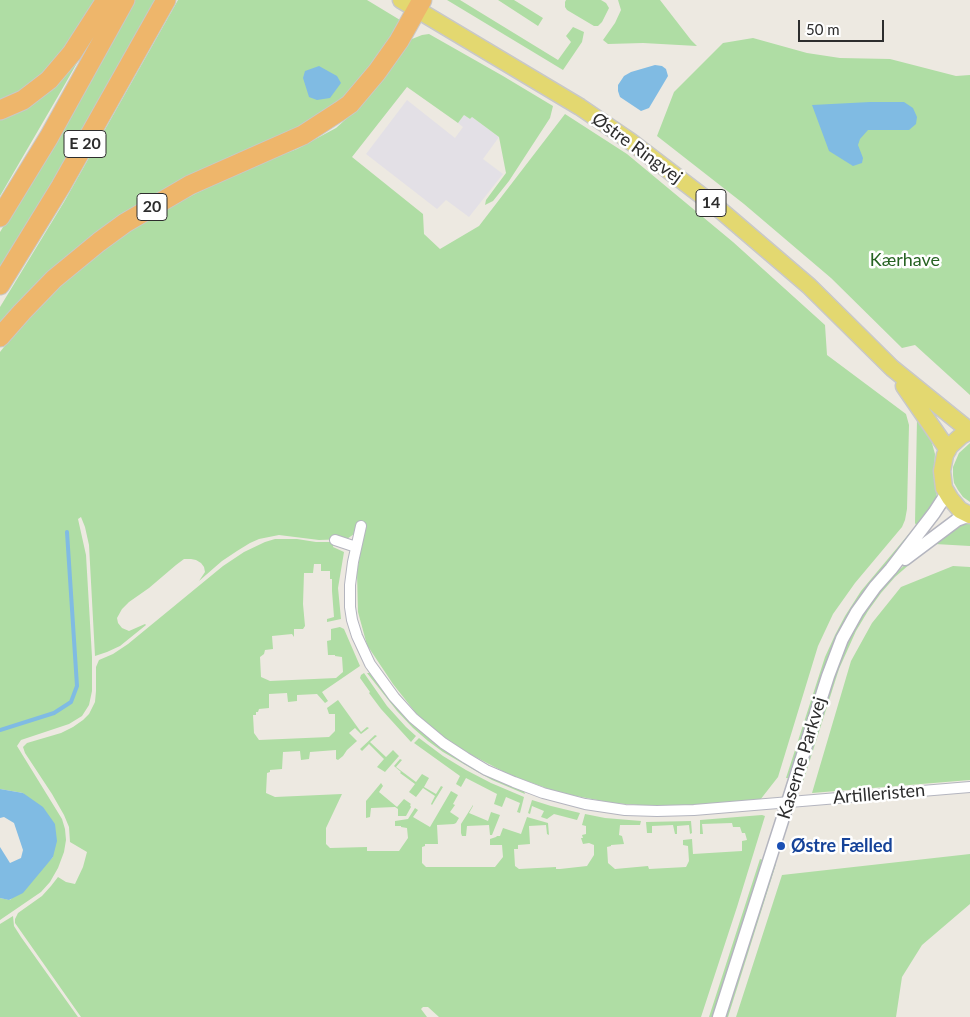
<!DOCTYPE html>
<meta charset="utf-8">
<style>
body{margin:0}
#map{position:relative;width:970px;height:1017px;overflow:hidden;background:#ede9e1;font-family:Lato,sans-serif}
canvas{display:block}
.scale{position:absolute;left:798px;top:20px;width:86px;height:22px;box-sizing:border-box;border:2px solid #2d2d2d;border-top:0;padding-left:6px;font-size:15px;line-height:18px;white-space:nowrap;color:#2d2d2d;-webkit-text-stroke:4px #fff;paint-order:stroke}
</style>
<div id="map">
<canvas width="970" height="1017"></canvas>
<div class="scale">50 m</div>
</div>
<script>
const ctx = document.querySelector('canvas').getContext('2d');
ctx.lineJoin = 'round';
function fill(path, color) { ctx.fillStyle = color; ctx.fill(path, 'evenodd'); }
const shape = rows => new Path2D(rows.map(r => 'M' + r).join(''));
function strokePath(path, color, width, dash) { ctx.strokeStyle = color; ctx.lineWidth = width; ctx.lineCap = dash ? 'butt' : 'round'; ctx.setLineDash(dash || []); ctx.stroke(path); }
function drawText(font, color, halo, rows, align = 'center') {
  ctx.font = font + ' Lato,sans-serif'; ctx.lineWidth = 5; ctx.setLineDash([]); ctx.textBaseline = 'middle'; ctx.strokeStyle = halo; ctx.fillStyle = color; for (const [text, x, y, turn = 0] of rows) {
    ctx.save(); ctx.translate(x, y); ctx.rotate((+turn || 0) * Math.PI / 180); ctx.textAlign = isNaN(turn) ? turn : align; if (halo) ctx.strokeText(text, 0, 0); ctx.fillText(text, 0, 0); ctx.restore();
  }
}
fill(shape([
 [407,100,455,138,463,127,458,123,464,115,470,119,472,117,499,137,483,159,503,174,469,217,446,200,437,209,366,154]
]), '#e3e0e6');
fill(shape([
 [0,0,98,0,77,34,39,79,18,93,0,102],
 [134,0,157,0,124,62,0,272,0,232,70,115],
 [178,0,367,0,400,20,397,27,369,73,343,100,321,118,179,185,0,329,0,307,64,202],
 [447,0,460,0,558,60,571,42,566,36,573,27,584,32,582,42,563,70],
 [498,0,514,0,543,18,538,26],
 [566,0,601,0,606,3,609,8,602,22,598,26,594,26,567,10,565,7,565,2],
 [618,0,660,0,691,40,697,46,643,43,608,44,603,40,615,23,621,10],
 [100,23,57,98,0,196,0,116],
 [429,34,503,76,553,106,550,118,509,181,493,201,485,205,486,200,506,173,499,137,472,117,470,119,464,115,458,123,407,87,352,157,423,214,424,234,440,249,479,226,565,114,627,154,733,242,825,325,827,355,906,414,909,425,907,509,905,520,902,527,855,583,833,614,818,646,778,777,760,800,678,806,650,806,613,803,560,793,510,775,460,749,436,733,419,717,393,684,367,645,358,612,357,572,365,526,357,524,354,534,347,539,319,540,279,535,259,539,250,543,237,551,222,561,199,581,205,572,204,567,201,563,196,560,191,559,184,559,176,565,149,588,129,602,122,609,117,618,118,623,122,628,129,631,145,624,146,625,120,646,107,652,95,656,89,545,85,527,81,517,78,519,86,555,92,657,92,691,89,705,82,716,69,724,21,740,17,746,62,819,65,829,66,840,64,852,58,868,50,882,41,892,0,920,0,898,10,900,53,857,23,793,0,789,0,352,23,323,63,282,97,253,138,224,178,202,259,163,297,149,336,128,356,110,405,45,412,39,422,35],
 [753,38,807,53,840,58,890,59,956,76,970,75,970,395,915,345,902,348,831,278,744,204,657,136,674,92,723,43],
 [917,419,930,436,935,454,934,471,937,492,936,499,917,527,915,523],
 [970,443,970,502,963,497,958,490,954,483,953,475,953,467,959,453],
 [964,523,970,524,970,546,935,544,932,542,953,527],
 [913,529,914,531,863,593,847,616,837,635,828,658,788,778,786,778,825,657,835,635,845,616,861,591],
 [275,539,297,539,316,542,334,542,333,547,344,552,338,588,341,619,327,622,327,619,334,617,332,591,332,579,330,579,330,571,321,571,321,564,314,564,313,573,304,573,303,604,305,626,303,629,294,629,294,637,292,634,272,636,273,649,265,650,264,654,260,657,261,677,270,681,336,678,343,672,342,657,335,656,335,655,328,655,327,641,331,640,331,629,340,627,344,629,360,666,322,692,328,701,325,703,317,694,297,695,297,701,288,702,287,693,269,694,269,708,259,709,258,712,256,712,256,715,253,715,254,733,259,740,329,737,335,731,335,714,329,714,327,708,338,700,361,732,367,727,369,728,361,734,355,728,349,733,357,741,347,750,343,756,338,760,336,759,336,750,310,752,309,759,301,760,300,751,283,752,282,769,270,770,270,772,267,773,266,793,275,797,342,794,326,828,326,844,330,848,367,847,367,851,399,851,408,838,407,828,401,827,401,826,395,826,395,821,408,819,415,808,418,810,413,817,430,827,451,791,458,795,453,804,455,805,450,812,459,818,456,823,454,824,437,825,438,844,425,844,425,846,422,847,422,863,426,867,495,867,503,857,502,845,490,845,490,839,496,837,497,836,500,836,503,828,521,834,527,817,548,823,549,835,547,834,546,825,529,826,530,844,518,845,518,849,514,849,515,866,519,869,556,867,556,869,560,869,587,866,594,855,594,845,589,843,583,844,581,838,583,838,582,835,586,834,586,826,582,825,585,814,605,818,641,821,640,825,620,825,619,835,622,836,624,844,611,845,611,846,607,847,608,863,615,869,648,866,649,869,686,867,689,861,688,846,683,845,683,840,692,839,693,854,742,851,742,841,747,840,745,833,742,833,740,827,733,827,732,823,702,824,703,834,700,834,700,820,762,815,765,816,737,907,701,1017,439,1017,428,1007,423,1007,421,1009,427,1017,81,1017,15,923,15,919,18,913,42,896,51,886,58,877,66,882,75,884,83,867,87,852,70,842,69,827,64,815,52,794,25,753,23,747,27,743,61,733,73,727,83,720,89,714,95,702,96,691,96,667,99,660,113,654,128,644,223,566,244,552,265,542],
 [909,561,911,563,895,577,881,593,868,611,856,631,839,669,803,782,800,781,836,670,847,643,866,609,879,592,893,576],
 [953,566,970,567,970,780,812,793,851,661,872,623,901,587],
 [364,673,387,706,406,727,416,736,411,742,381,709,369,693,370,692,360,678,361,675],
 [367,673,370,673,387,696,399,710,415,726,430,739,445,750,524,791,525,794,492,780,474,770,443,752,428,741,413,728,397,711],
 [375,735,377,736,370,742,386,757,393,750,399,756,385,772,377,767,384,759,369,744,362,751,360,749],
 [419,738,443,756,466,770,491,783,524,797,520,813,517,812,520,803,506,797,502,807,494,804,497,794,466,778,461,787,456,784,460,776,414,743],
 [400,759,402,760,396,767,416,782,422,774,429,778,424,787,436,794,441,786,443,787,432,805,431,804,435,796,423,788,416,797,409,792,415,784,400,773,401,772,394,766],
 [381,783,383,786,379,792,397,807,404,799,411,804,410,805,411,807,406,816,398,816,398,809,395,807,371,808,370,817,366,818,366,801],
 [532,800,551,806,580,813,577,820,554,814,547,819,541,817,544,811,532,806,530,814,528,813],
 [473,805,473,806,469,813,488,821,491,812,500,815,492,835,490,835,489,825,467,826,466,836,462,836,461,833,461,824],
 [691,821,692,833,690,834,689,825,677,826,677,834,675,834,673,825,652,826,652,833,647,833,646,822],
 [970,854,970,904,922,945,902,977,896,1017,736,1017,782,875],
 [760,859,763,860,712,1017,709,1017],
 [774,864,776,864,728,1017,724,1017],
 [13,916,14,926,21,937,78,1017,0,1017,0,924]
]), '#afdda4');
fill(shape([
 [655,65,662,66,666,69,668,76,649,108,641,111,620,97,618,91,618,85,624,76,631,72],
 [319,66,337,76,341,83,330,98,317,100,309,97,303,78,305,71],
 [870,102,904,102,913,108,917,117,916,124,909,130,868,130,860,139,858,145,863,158,862,163,853,166,829,151,812,105],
 [0,789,23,793,43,807,55,824,57,841,53,857,23,893,9,900,0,898,0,847,10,863,21,858,23,850,14,823,4,817,0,818]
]), '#80bbe3');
strokePath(shape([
 [0,730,54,713,71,702,77,686,67,532]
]), '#80bbe3', 4);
const minor = shape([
 [361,526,353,562,350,585,350,607,352,620,357,636,370,664,394,697,413,718,443,743,466,758,486,770,514,782,543,793,585,804,625,810,657,811,694,810,970,787],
 [335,540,356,547]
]);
const tertiary = shape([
 [905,559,957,520,970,515],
 [719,1017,781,824,828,676,842,639,857,612,875,587,891,569,934,513,947,493]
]);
const primary = shape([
 [401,0,580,107,630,141,719,209,809,286,892,368,970,431],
 [904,386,948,450],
 [970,431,961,436,950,446,945,455,942,471,944,488,950,498,960,510,970,515]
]);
const motorway = shape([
 [0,110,23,100,49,80,72,53,106,0],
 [0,217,49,137,125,0],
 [0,285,61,186,166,0],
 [0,337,22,312,54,279,99,242,125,223,190,185,303,135,340,111,350,104,377,72,399,41,422,0]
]);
strokePath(minor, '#b4b5bf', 12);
strokePath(tertiary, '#b4b5bf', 15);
strokePath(primary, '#c8c8c8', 19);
strokePath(motorway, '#c8c8c8', 21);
strokePath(minor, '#fff', 10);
strokePath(tertiary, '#fff', 12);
strokePath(primary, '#e3d870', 16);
strokePath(motorway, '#eeb66b', 19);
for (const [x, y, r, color] of [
 [781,846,5,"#1a4fb4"]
]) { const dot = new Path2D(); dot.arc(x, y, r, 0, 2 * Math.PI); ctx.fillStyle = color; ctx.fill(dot); strokePath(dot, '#fff', 2); }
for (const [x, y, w] of [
 [85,144,42],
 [711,203,30],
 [152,207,30]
]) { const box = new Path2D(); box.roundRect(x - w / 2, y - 13.5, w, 27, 4); ctx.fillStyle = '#fff'; ctx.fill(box); strokePath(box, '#2d2d2d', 1); }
drawText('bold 16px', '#2d2d2d', null, [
 ["E 20",85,144],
 ["14",711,203],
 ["20",152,207]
]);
drawText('18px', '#2d2d2d', '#fff', [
 ["Østre Ringvej",637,148,36],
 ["Kaserne Parkvej",802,758,-73],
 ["Artilleristen",879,794,-5]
]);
drawText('18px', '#276323', '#fff', [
 ["Kærhave",905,260]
]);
drawText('bold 18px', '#164399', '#fff', [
 ["Østre Fælled",791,846]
], 'left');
</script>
